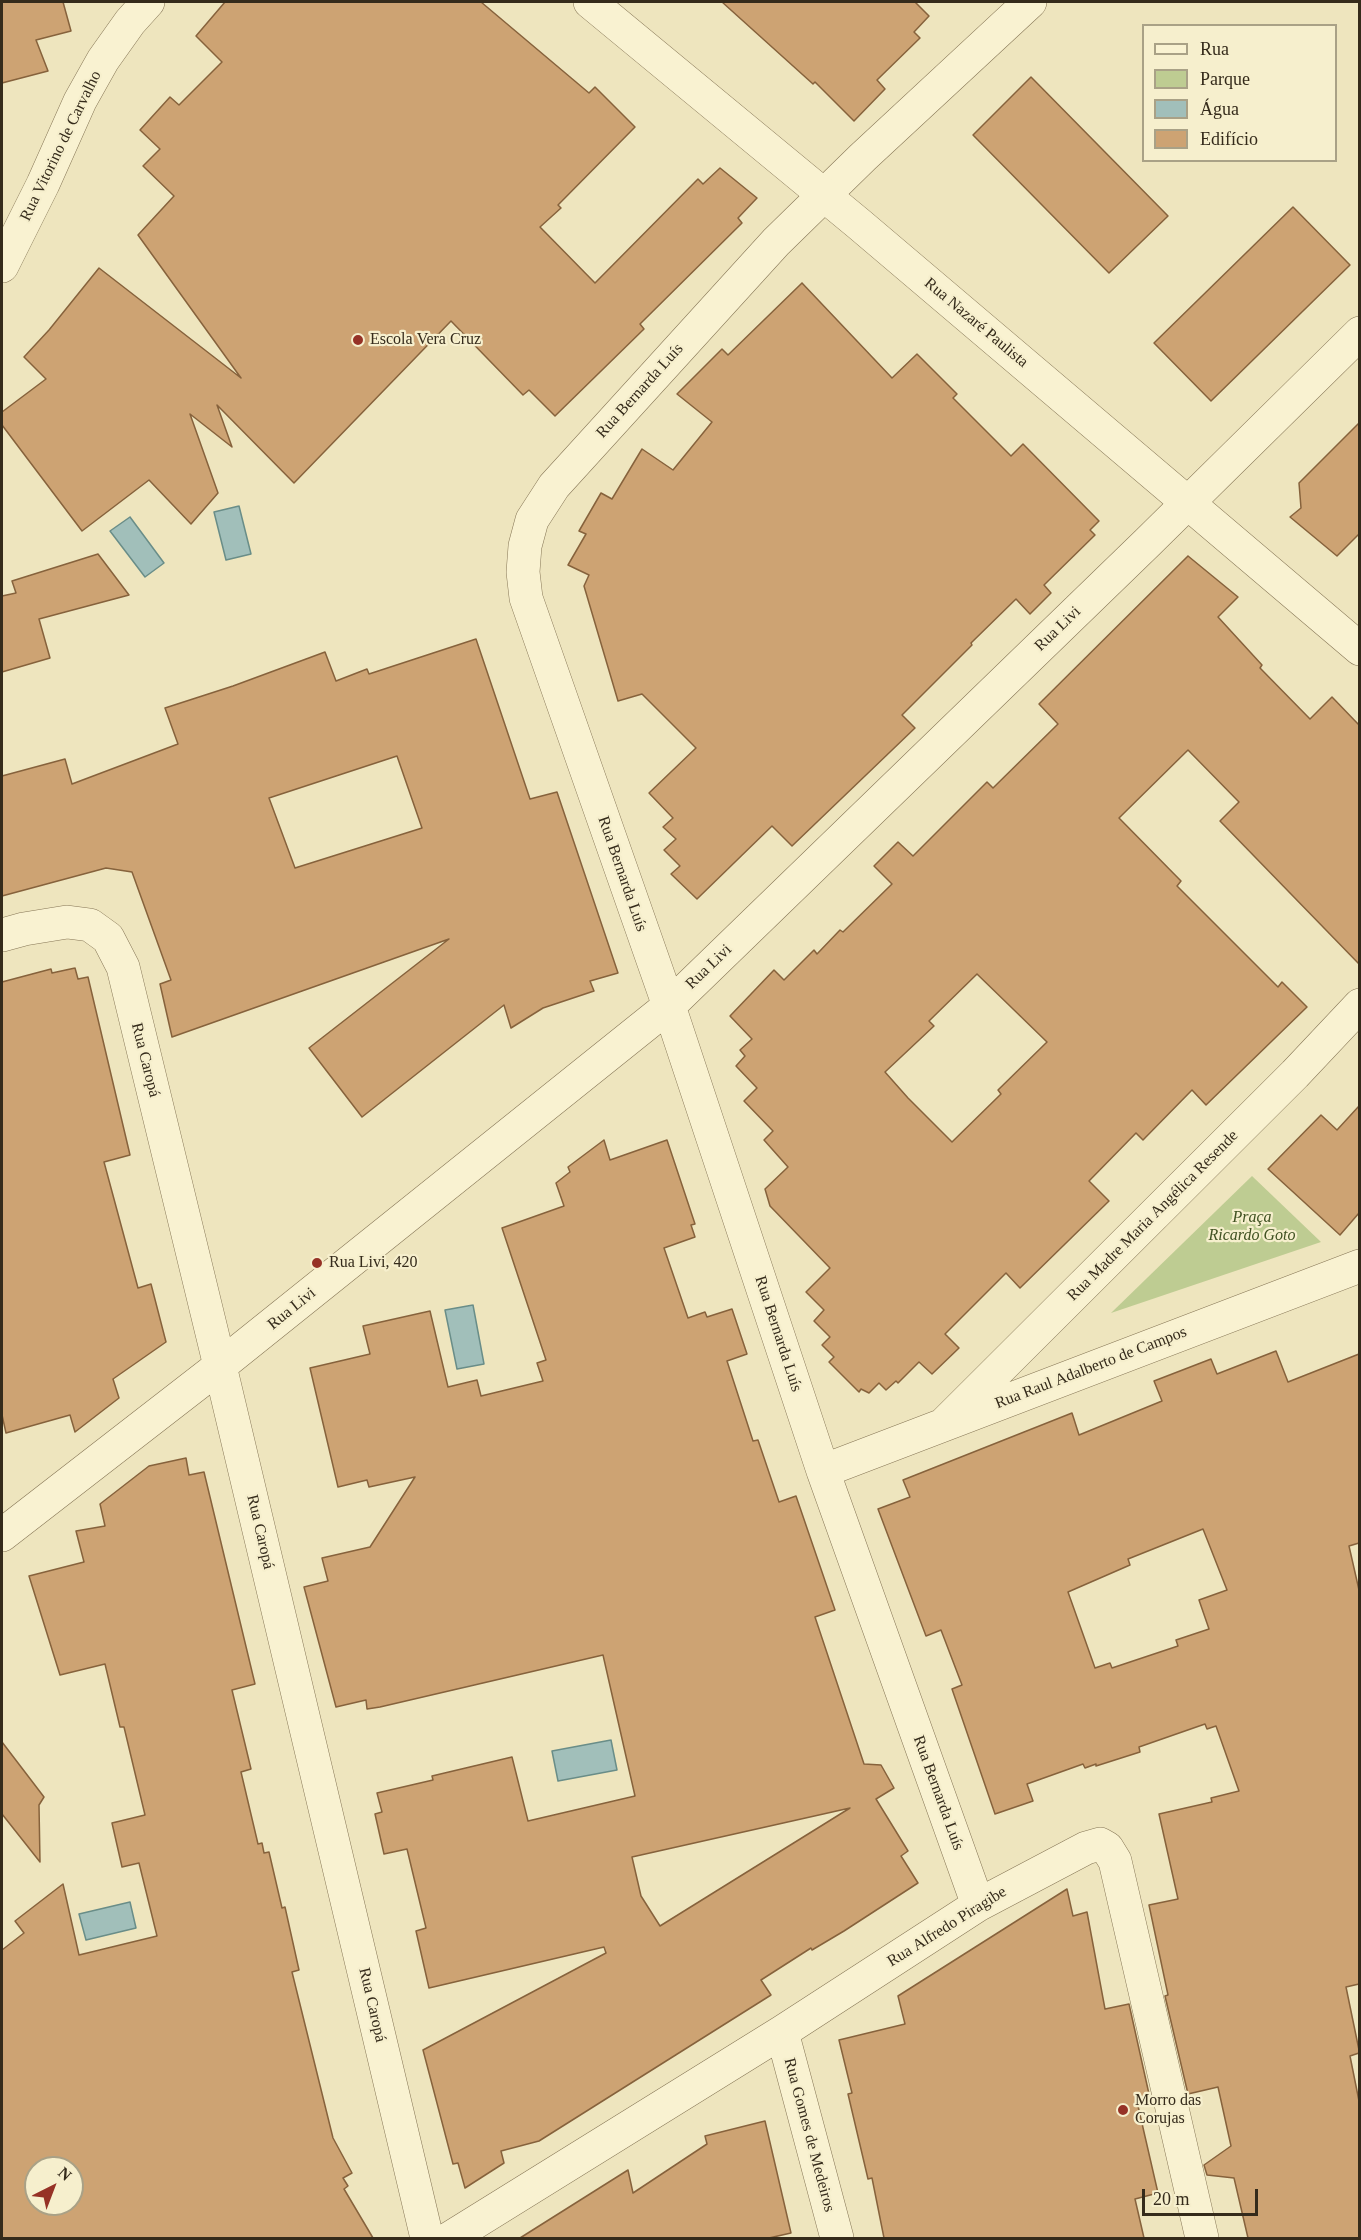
<!DOCTYPE html>
<meta charset="utf-8">
<style>
body{margin:0}
#map{position:relative;width:1361px;height:2240px;overflow:hidden;background:#eee5be;font-family:Georgia,serif}
canvas{display:block}
.frame{position:absolute;inset:0;border:3px solid #352b1b;pointer-events:none}
.legend{position:absolute;left:1142px;top:24px;width:195px;height:138px;box-sizing:border-box;background:#f6efcd;border:2px solid #a9a186;margin:0;padding:8px 10px;list-style:none;font-size:18px;color:#352b1b}
.legend li{display:flex;align-items:center;gap:12px;height:30px}
.legend b{width:30px;border:2px solid #a9a186}
.north{position:absolute;left:24px;top:2156px;width:60px;height:60px;box-sizing:border-box;background:#f6efcd;border:2px solid #a9a186;border-radius:50%;rotate:42deg;font-size:16px;font-weight:700;line-height:24px;text-align:center;color:#352b1b}
.north::after{content:'';display:block;margin:auto;width:21px;height:27px;background:#963226;clip-path:polygon(50% 0,100% 100%,50% 72%,0 100%)}
.scale{position:absolute;left:1142px;top:2189px;width:116px;height:27px;box-sizing:border-box;border:3px solid #352b1b;border-top:0;padding-left:8px;font-size:18px;line-height:21px;white-space:nowrap;color:#352b1b;-webkit-text-stroke:4px #f6efcd;paint-order:stroke}
</style>
<div id="map">
<canvas width="1361" height="2240"></canvas>
<div class="frame"></div>
<ul class="legend">
<li><b style="height:8px;background:#f9f2d1"></b>Rua</li>
<li><b style="height:16px;background:#becc92"></b>Parque</li>
<li><b style="height:16px;background:#a1bfba"></b>Água</li>
<li><b style="height:16px;background:#cda373"></b>Edifício</li>
</ul>
<div class="north">N</div>
<div class="scale">20 m</div>
</div>
<script>
const ctx = document.querySelector('canvas').getContext('2d');
ctx.lineJoin = 'round';
function fill(path, color) { ctx.fillStyle = color; ctx.fill(path, 'evenodd'); }
const shape = rows => new Path2D(rows.map(r => 'M' + r).join(''));
function strokePath(path, color, width, dash) { ctx.strokeStyle = color; ctx.lineWidth = width; ctx.lineCap = dash ? 'butt' : 'round'; ctx.setLineDash(dash || []); ctx.stroke(path); }
function drawText(font, color, halo, rows, align = 'center') {
  ctx.font = font + ' Georgia,serif'; ctx.lineWidth = 4.5; ctx.setLineDash([]); ctx.textBaseline = 'middle'; ctx.strokeStyle = halo; ctx.fillStyle = color; for (const [text, x, y, turn = 0] of rows) {
    ctx.save(); ctx.translate(x, y); ctx.rotate((+turn || 0) * Math.PI / 180); ctx.textAlign = isNaN(turn) ? turn : align; if (halo) ctx.strokeText(text, 0, 0); ctx.fillText(text, 0, 0); ctx.restore();
  }
}
fill(shape([
 [1252,1176,1321,1242,1111,1313]
]), '#becc92');
const water = shape([
 [239,506,251,554,226,560,214,512,239,506],
 [130,517,164,563,145,577,110,531,130,517],
 [473,1305,484,1364,457,1369,445,1310,473,1305],
 [611,1740,617,1770,558,1781,552,1751,611,1740],
 [130,1902,136,1928,86,1940,79,1914,130,1902]
]);
fill(water, '#a1bfba');
strokePath(water, '#698d88', 1.5);
const building = shape([
 [2,2,63,2,71,31,36,40,48,71,2,83,2,2],
 [225,2,481,2,589,93,595,87,635,127,558,205,561,208,540,227,595,283,698,179,703,184,720,168,757,198,738,218,742,223,640,324,644,329,555,416,529,390,523,395,451,321,294,483,217,405,232,447,190,414,218,493,191,524,149,480,82,531,2,425,2,412,46,379,24,357,49,330,99,268,241,378,138,235,174,196,143,166,160,149,140,130,170,97,179,105,222,62,196,36,225,2],
 [722,2,915,2,929,16,914,32,920,38,877,80,885,89,854,121,815,82,813,84,722,2],
 [1031,77,1168,216,1109,273,973,135,1031,77],
 [1293,207,1350,265,1211,401,1154,343,1293,207],
 [802,283,892,378,917,354,957,394,953,398,1011,456,1023,444,1099,521,1090,530,1095,535,1044,585,1051,593,1030,614,1016,599,971,643,972,645,902,715,915,728,792,846,772,826,697,899,671,874,680,866,664,850,676,839,663,827,673,818,649,793,696,748,642,694,618,701,584,586,589,575,568,565,586,534,579,531,601,493,612,499,642,449,673,470,712,422,677,394,722,349,728,355,802,283],
 [1359,423,1359,534,1337,556,1290,517,1301,508,1299,483,1359,423],
 [98,554,129,595,39,619,50,658,2,672,2,596,16,593,12,581,98,554],
 [1188,556,1238,597,1218,617,1262,665,1260,668,1310,719,1332,697,1359,725,1359,964,1220,821,1239,802,1188,750,1119,818,1181,881,1177,886,1278,987,1282,982,1307,1007,1206,1105,1192,1090,1143,1140,1136,1133,1089,1181,1109,1201,1020,1288,1006,1273,945,1334,959,1348,932,1374,919,1362,898,1383,896,1381,886,1390,879,1383,869,1393,861,1389,859,1392,829,1362,834,1357,822,1345,830,1337,814,1321,824,1310,806,1292,830,1268,770,1206,765,1189,788,1167,764,1140,773,1131,744,1101,757,1088,736,1066,745,1056,740,1050,752,1039,730,1016,774,970,784,980,814,950,817,954,840,930,843,932,892,884,874,866,898,842,913,856,987,782,993,788,1058,724,1039,704,1188,556],
 [977,974,1047,1042,998,1090,1001,1094,952,1142,908,1098,885,1072,934,1026,929,1021,977,974],
 [476,639,530,799,557,792,618,973,590,981,594,991,543,1008,511,1028,504,1005,362,1117,309,1048,449,939,172,1037,160,984,171,980,132,872,106,868,2,896,2,776,65,759,72,784,178,744,165,708,233,686,325,652,336,681,367,669,369,674,476,639],
 [397,756,422,828,295,868,269,798,397,756],
 [75,968,78,979,88,977,130,1155,104,1162,138,1288,151,1284,166,1342,113,1379,119,1398,75,1432,70,1415,6,1433,2,1415,2,982,51,969,52,973,75,968],
 [1359,1106,1359,1213,1340,1235,1268,1169,1321,1115,1337,1130,1359,1106],
 [604,1140,610,1160,667,1140,695,1224,691,1225,695,1237,664,1248,688,1318,705,1312,707,1317,732,1309,747,1354,727,1361,753,1441,758,1440,779,1502,796,1496,835,1610,815,1617,864,1764,881,1765,894,1788,876,1799,908,1851,901,1856,918,1883,844,1931,812,1950,811,1948,761,1980,771,1995,539,2141,501,2151,504,2163,465,2188,458,2163,453,2164,423,2050,606,1953,604,1947,429,1988,416,1931,426,1928,407,1849,384,1854,375,1814,382,1812,377,1793,433,1780,432,1776,512,1757,528,1821,635,1796,603,1655,380,1707,367,1709,366,1700,336,1707,304,1587,328,1581,322,1558,370,1547,415,1477,369,1487,367,1480,338,1487,310,1368,370,1354,363,1326,430,1311,448,1387,477,1380,481,1396,543,1381,537,1363,546,1360,502,1228,564,1206,556,1183,570,1172,568,1167,604,1140],
 [850,1808,660,1926,641,1896,632,1857,850,1808],
 [1276,1351,1288,1382,1359,1354,1359,1543,1349,1546,1359,1590,1359,1984,1346,1987,1359,2050,1359,2053,1350,2056,1359,2101,1359,2238,1248,2238,1234,2178,1207,2175,1204,2165,1231,2146,1218,2087,1188,2094,1165,1996,1168,1995,1149,1905,1178,1899,1159,1814,1212,1802,1211,1798,1239,1791,1216,1726,1207,1729,1205,1724,1139,1747,1140,1752,1096,1766,1096,1764,1085,1768,1083,1764,1027,1784,1033,1801,995,1814,952,1689,962,1685,941,1630,926,1636,878,1509,910,1497,903,1480,1072,1413,1079,1435,1162,1401,1154,1381,1211,1359,1217,1374,1276,1351],
 [1203,1529,1227,1590,1199,1600,1209,1629,1176,1640,1178,1646,1112,1668,1110,1663,1095,1668,1068,1592,1130,1565,1128,1559,1203,1529],
 [186,1458,189,1475,204,1472,255,1684,232,1690,251,1769,241,1772,258,1844,262,1843,264,1853,269,1852,282,1908,285,1907,299,1970,292,1972,333,2138,352,2173,343,2178,348,2186,344,2189,373,2238,2,2238,2,1950,24,1933,15,1921,63,1884,79,1955,157,1936,139,1863,122,1867,112,1823,145,1815,124,1727,120,1727,105,1664,60,1675,29,1576,84,1562,76,1531,105,1526,100,1504,149,1466,186,1458],
 [36,2168,72,2168,72,2204,36,2204,36,2168],
 [2,1742,44,1797,39,1805,40,1862,2,1814,2,1742],
 [1067,1889,1073,1916,1087,1912,1105,2009,1129,2004,1151,2103,1138,2106,1158,2193,1135,2199,1144,2238,884,2238,872,2178,868,2179,848,2094,852,2093,839,2040,905,2024,898,1996,1067,1889],
 [765,2121,791,2233,769,2238,520,2238,628,2170,633,2193,707,2144,705,2136,765,2121]
]);
fill(building, '#cda373');
strokePath(building, '#86623c', 1.5);
const minor = shape([
 [2,266,43,184,80,101,103,60,130,22,148,2],
 [2,935,24,929,67,922,90,925,108,938,123,967,220,1366,427,2238],
 [943,1425,1295,1074,1360,1005],
 [823,1471,1360,1266],
 [2,1535,220,1366,669,1006,1147,543,1360,333],
 [978,1905,823,1471,669,1006,526,598,523,572,525,546,532,520,554,486,776,242,863,157,1030,2],
 [782,2032,837,2238],
 [450,2238,782,2032,978,1905,1086,1848,1100,1844,1107,1848,1115,1861,1202,2238]
]);
const tertiary = shape([
 [590,2,859,224,1360,649]
]);
strokePath(minor, '#867656', 34);
strokePath(tertiary, '#867656', 34);
strokePath(minor, '#f9f2d1', 33);
strokePath(tertiary, '#f9f2d1', 33);
for (const [x, y, r, color] of [
 [358,340,6,"#963226"],
 [317,1263,6,"#963226"],
 [1123,2110,6,"#963226"]
]) { const dot = new Path2D(); dot.arc(x, y, r, 0, 2 * Math.PI); ctx.fillStyle = color; ctx.fill(dot); strokePath(dot, '#f6efcd', 2); }
drawText('16px', '#352b1b', '#f6efcd', [
 ["Rua Vitorino de Carvalho",61,146,-64],
 ["Rua Nazaré Paulista",976,323,40],
 ["Rua Bernarda Luís",640,391,-48],
 ["Rua Livi",1058,629,-44],
 ["Rua Bernarda Luís",622,874,71],
 ["Rua Livi",709,967,-44],
 ["Rua Caropá",145,1060,76],
 ["Rua Madre Maria Angélica Resende",1153,1216,-45],
 ["Rua Livi",292,1309,-39],
 ["Rua Bernarda Luís",778,1334,72],
 ["Rua Raul Adalberto de Campos",1091,1368,-21],
 ["Rua Caropá",260,1532,77],
 ["Rua Bernarda Luís",938,1793,70],
 ["Rua Alfredo Piragibe",947,1927,-32],
 ["Rua Caropá",372,2005,77],
 ["Rua Gomes de Medeiros",809,2135,75]
]);
drawText('16px', '#352b1b', '#f6efcd', [
 ["Escola Vera Cruz",370,340],
 ["Rua Livi, 420",329,1263],
 ["Morro das",1135,2101],
 ["Corujas",1135,2119]
], 'left');
drawText('italic 16px', '#405222', '#f6efcd', [
 ["Praça",1252,1218],
 ["Ricardo Goto",1252,1236]
]);
</script>
